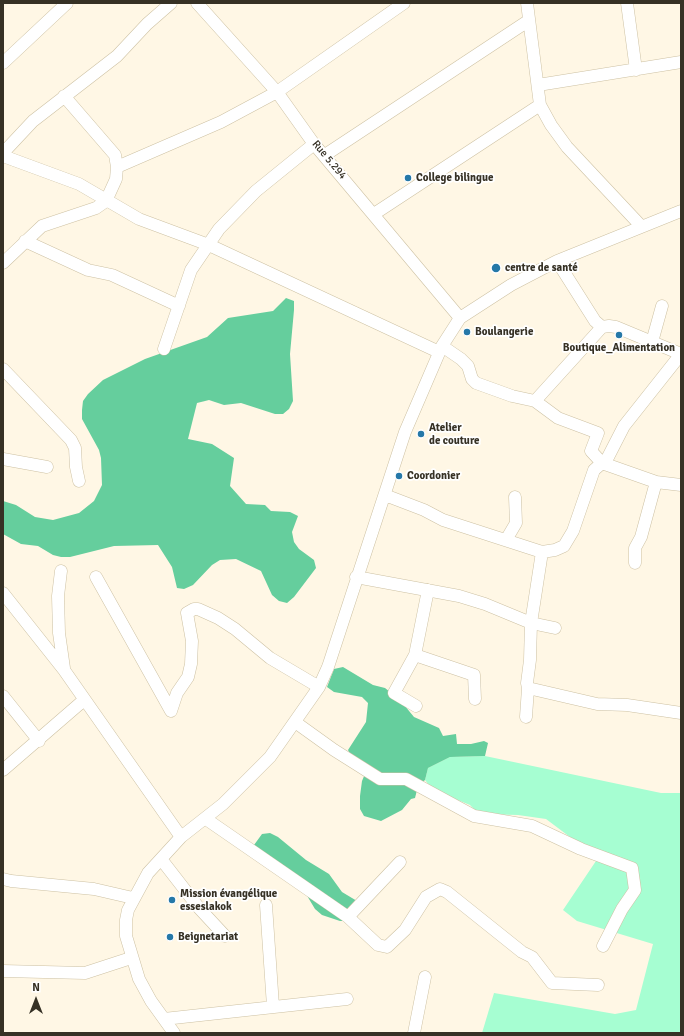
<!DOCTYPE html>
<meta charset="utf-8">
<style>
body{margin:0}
#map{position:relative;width:684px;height:1036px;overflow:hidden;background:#fff7e5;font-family:Signika,sans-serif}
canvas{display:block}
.frame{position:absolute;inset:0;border:4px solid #363125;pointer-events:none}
.north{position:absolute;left:16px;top:980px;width:40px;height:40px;-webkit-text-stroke:3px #fff;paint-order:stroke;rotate:0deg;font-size:11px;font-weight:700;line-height:16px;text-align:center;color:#363125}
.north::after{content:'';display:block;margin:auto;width:14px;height:18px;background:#363125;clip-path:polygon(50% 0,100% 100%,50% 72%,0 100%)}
</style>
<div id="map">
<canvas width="684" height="1036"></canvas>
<div class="frame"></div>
<div class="north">N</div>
</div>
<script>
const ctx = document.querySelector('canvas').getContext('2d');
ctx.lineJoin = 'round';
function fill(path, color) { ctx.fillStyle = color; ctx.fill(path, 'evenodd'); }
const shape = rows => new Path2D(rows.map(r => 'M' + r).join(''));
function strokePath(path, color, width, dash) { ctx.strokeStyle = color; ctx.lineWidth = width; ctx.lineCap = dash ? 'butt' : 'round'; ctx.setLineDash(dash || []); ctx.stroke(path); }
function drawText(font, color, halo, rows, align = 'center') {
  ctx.font = font + ' Signika,sans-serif'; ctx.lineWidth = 3.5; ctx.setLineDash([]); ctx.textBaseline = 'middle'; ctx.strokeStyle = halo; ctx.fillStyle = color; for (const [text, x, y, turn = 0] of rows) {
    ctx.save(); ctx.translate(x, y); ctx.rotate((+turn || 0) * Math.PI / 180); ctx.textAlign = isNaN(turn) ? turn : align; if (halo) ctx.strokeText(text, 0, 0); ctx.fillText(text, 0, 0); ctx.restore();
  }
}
fill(shape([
 [485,756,661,793,681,793,681,1033,482,1033,494,993,615,1014,636,1010,653,944,577,921,563,910,598,858,546,819,518,815,479,814,470,805,433,790,425,780,428,768,450,757]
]), '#a6fed2');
fill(shape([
 [286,298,294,301,294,310,290,354,293,401,289,409,283,414,275,414,241,403,224,405,209,400,197,403,188,439,212,444,234,458,230,486,246,504,265,505,271,511,290,512,298,516,292,532,294,542,299,549,314,560,316,568,294,597,287,603,279,601,272,595,261,571,236,559,220,560,212,565,193,585,184,589,177,588,172,567,158,545,114,546,70,557,61,557,53,555,38,546,21,544,3,534,3,501,16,505,35,517,53,520,79,513,94,501,102,485,101,458,99,450,82,419,82,410,83,401,88,394,103,380,145,359,207,337,228,318,273,311],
 [343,667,373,685,385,688,400,700,414,717,439,728,443,736,456,734,457,744,471,744,484,741,488,743,485,756,450,757,428,768,425,780,418,786,415,798,411,799,402,810,381,821,364,816,360,809,360,796,362,781,367,769,352,758,348,750,366,722,368,703,362,697,334,692,327,687,334,669],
 [270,833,278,837,306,860,329,874,342,892,357,901,349,921,340,921,322,915,315,909,303,889,254,845,262,834]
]), '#65ce9d');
const minor = shape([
 [197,3,277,92,314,144,460,318],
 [527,3,540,105,551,125,567,147,641,226],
 [627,3,636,70],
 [3,63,67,3],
 [538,85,681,62],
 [3,153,33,121,117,56,147,24,171,3],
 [325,155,528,21],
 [3,156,79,184,139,219,209,245,439,352],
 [117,167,221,122,277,92,404,3],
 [374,214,540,105],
 [25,241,88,270,112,275,179,306],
 [557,261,595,321,602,327,609,326,616,327,681,354],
 [3,263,42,226,96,208,106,201,116,179,117,167,115,155,64,96],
 [652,342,662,306],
 [442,346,461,359,468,366,472,379,476,383,512,396,535,401,558,418,598,433,591,451,602,463],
 [164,349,191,270,219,229,256,191,314,144],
 [3,369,71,440,75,448,76,467,79,481],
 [535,401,602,327],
 [3,459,47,467],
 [605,463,624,426,681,354],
 [384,497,390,497,424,510,443,520,542,552,555,550,564,546,573,531,594,470,602,463,656,482,681,485],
 [506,540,516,523,515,497],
 [542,552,531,623,530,660,527,683,528,688,597,704,627,705,681,713],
 [635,563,635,548,641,537,656,482],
 [61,571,58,596,59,633,64,668],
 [96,577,171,711,177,693,188,677,191,664,192,641,187,613,194,609,198,609,218,618,235,629,270,658,319,687],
 [356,577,459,596,485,604,531,623,555,628],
 [3,593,64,670,181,837],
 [415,655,474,675,475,699],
 [3,696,39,741],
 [416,706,394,693,415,655,428,590],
 [526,717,528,688],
 [295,722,334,750,380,779,406,779,474,816,532,826,581,849,632,868,635,890,622,909,603,946],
 [3,770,84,700],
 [206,819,348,917,378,945,387,947,405,930,426,897,440,889,447,892,522,952,532,957,552,983,598,985],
 [161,859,199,908,225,936],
 [3,879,11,881,94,889,133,898],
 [266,905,273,1006],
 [348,917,400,862],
 [3,971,85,973,131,958],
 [164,1019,347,999],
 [174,1033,151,1001,139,979,126,936,126,920,128,910,148,873,181,837,223,804,270,757,319,687,328,667,405,432,442,346,460,318,511,285,557,261,681,211],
 [414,1033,425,977]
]);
strokePath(minor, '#cdc1a3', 13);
strokePath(minor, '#fff', 12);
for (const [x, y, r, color] of [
 [408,178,4,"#2578a8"],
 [496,268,5,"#2578a8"],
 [467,332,4,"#2578a8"],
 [619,335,4,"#2578a8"],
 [421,434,4,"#2578a8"],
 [399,476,4,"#2578a8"],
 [172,900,4,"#2578a8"],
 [170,937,4,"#2578a8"]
]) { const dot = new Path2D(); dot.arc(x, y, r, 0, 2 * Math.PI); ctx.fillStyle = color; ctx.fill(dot); strokePath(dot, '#fff', 1.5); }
drawText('11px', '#363125', '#fff', [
 ["Rue 5.294",329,160,50]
]);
drawText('bold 11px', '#363125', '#fff', [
 ["College bilingue",416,178],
 ["centre de santé",505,268],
 ["Boulangerie",475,332],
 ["Boutique_Alimentation",619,348,"center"],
 ["Atelier",429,428],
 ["de couture",429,441],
 ["Coordonier",407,476],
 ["Mission évangélique",180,894],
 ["esseslakok",180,907],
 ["Beignetariat",178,937]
], 'left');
</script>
